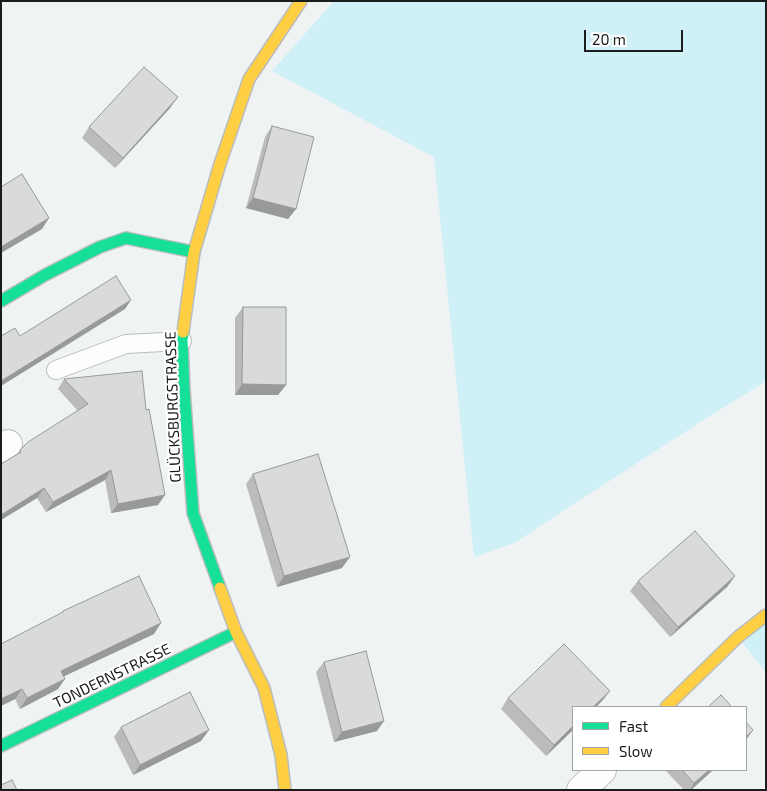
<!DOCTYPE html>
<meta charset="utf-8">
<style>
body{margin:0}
#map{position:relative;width:767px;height:791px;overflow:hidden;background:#eff3f4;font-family:"Exo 2",sans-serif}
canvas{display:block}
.frame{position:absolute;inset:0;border:2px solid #1a1c1d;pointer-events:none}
.legend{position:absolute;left:572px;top:706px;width:175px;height:65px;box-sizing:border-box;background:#fff;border:1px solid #a3a4a5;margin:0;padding:6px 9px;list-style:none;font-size:15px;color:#1a1c1d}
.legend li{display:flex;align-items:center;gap:10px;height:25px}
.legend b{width:25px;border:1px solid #a3a4a5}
.scale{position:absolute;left:584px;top:30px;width:99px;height:22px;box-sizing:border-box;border:2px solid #1a1c1d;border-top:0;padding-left:6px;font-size:15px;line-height:18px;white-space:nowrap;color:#1a1c1d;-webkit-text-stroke:4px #fff;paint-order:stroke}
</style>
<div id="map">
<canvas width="767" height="791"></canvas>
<div class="frame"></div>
<ul class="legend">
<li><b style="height:6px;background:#16e098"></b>Fast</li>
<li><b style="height:6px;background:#ffcf43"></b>Slow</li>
</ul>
<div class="scale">20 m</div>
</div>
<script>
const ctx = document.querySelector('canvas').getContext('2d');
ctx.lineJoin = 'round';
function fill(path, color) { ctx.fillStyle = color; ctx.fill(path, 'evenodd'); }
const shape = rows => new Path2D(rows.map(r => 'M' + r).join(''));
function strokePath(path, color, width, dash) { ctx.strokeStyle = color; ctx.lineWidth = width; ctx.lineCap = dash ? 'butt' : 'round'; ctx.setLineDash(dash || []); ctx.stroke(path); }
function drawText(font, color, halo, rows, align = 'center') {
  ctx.font = font + ' "Exo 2",sans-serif'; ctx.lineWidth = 4.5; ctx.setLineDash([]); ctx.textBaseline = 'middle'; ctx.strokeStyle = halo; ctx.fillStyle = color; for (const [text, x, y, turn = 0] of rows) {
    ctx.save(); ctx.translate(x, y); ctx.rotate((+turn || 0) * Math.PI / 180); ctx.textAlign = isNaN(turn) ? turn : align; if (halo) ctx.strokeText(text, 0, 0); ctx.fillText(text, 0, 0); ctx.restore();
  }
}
fill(shape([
 [334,1,766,1,766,381,691,428,514,543,474,557,434,157,272,71],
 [766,615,766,672,738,637]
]), '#cef0f6');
const lane = shape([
 [56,370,126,344,182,341]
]);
const street = shape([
 [1,449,8,444],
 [581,790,602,770]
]);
const fast = shape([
 [1,301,45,275,100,247,126,238,194,252],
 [183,332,182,341,184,390,193,513,220,588],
 [1,746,236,632]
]);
const slow = shape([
 [183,332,194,252,219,167,249,79,301,1],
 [220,588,236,632,264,688,281,755,285,790],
 [666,707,738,637,766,615]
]);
strokePath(lane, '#babdbe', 20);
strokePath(street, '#babdbe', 30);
strokePath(fast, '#babdbe', 14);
strokePath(slow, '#babdbe', 14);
strokePath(lane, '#fdfdfd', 18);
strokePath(street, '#fdfdfd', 28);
strokePath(fast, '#16e098', 11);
strokePath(slow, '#ffcf43', 11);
fill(shape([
 [170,108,115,168,82,138,89,127],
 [272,126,296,209,288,219,246,208,265,137],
 [243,307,286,385,278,395,235,395,235,318],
 [64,379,146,410,158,505,111,513,105,480,46,512,37,498,1,520,1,464,17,454,20,450,78,411,58,389],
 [253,474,342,568,277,587,246,484],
 [735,576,727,587,670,637,630,591,638,581],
 [63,611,154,634,64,676,58,689,20,709,15,699,1,706,1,644,61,614],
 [324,662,377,731,334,742,316,672],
 [610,691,602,701,573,707,573,730,546,756,501,709,508,698],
 [121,727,201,741,133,775,114,737],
 [665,770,713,770,691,790,684,790]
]), '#bbb');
fill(shape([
 [178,97,170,108,115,168,123,158],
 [253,198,296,209,288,219,246,208],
 [49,218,42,229,1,253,1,247],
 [131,300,125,309,1,386,1,381],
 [242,384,286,385,278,395,235,395],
 [111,470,105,480,46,512,53,502],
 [44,488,37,498,1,520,1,515],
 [165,495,158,505,111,513,118,504],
 [350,557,342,568,277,587,284,576],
 [735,576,727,587,670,637,678,627],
 [161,623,154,634,54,681,61,671],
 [65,679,58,689,20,709,27,698],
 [22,689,15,699,1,706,1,699],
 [610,691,602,701,596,707,593,707],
 [384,721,377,731,334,742,342,732],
 [573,726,573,730,546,756,554,745],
 [209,730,201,741,133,775,140,765],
 [753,730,746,740,746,737],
 [709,770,713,770,691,790,690,790,694,783]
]), '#989999');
const building = shape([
 [144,67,178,97,123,158,89,127,144,67],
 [272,126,314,137,296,209,253,198,272,126],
 [22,174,49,218,1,247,1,187,22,174],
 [116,276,131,300,1,381,1,336,15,328,20,336,116,276],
 [243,307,286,307,286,385,242,384,243,307],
 [142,371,146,410,149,409,165,495,118,504,111,470,53,502,44,488,1,515,1,464,21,452,20,450,28,442,88,404,64,379,142,371],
 [318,454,350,557,284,576,253,474,318,454],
 [695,531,735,576,678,627,638,581,695,531],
 [139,576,161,623,61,671,65,679,27,698,22,689,1,699,1,644,63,612,63,611,139,576],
 [564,644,610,691,593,707,573,707,573,726,554,745,508,698,564,644],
 [366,651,384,721,342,732,324,662,366,651],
 [190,692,209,730,140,765,121,727,190,692],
 [721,695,732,707,708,707,721,695],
 [746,722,753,730,746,737,746,722],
 [682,770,709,770,694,783,682,770],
 [12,780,17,790,1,790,1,785,12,780]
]);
fill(building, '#d9dada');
strokePath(building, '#989999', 1);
drawText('15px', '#1a1c1d', '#fff', [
 ["GLÜCKSBURGSTRASSE",173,407,-92],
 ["TONDERNSTRASSE",112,676,-26]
]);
</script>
